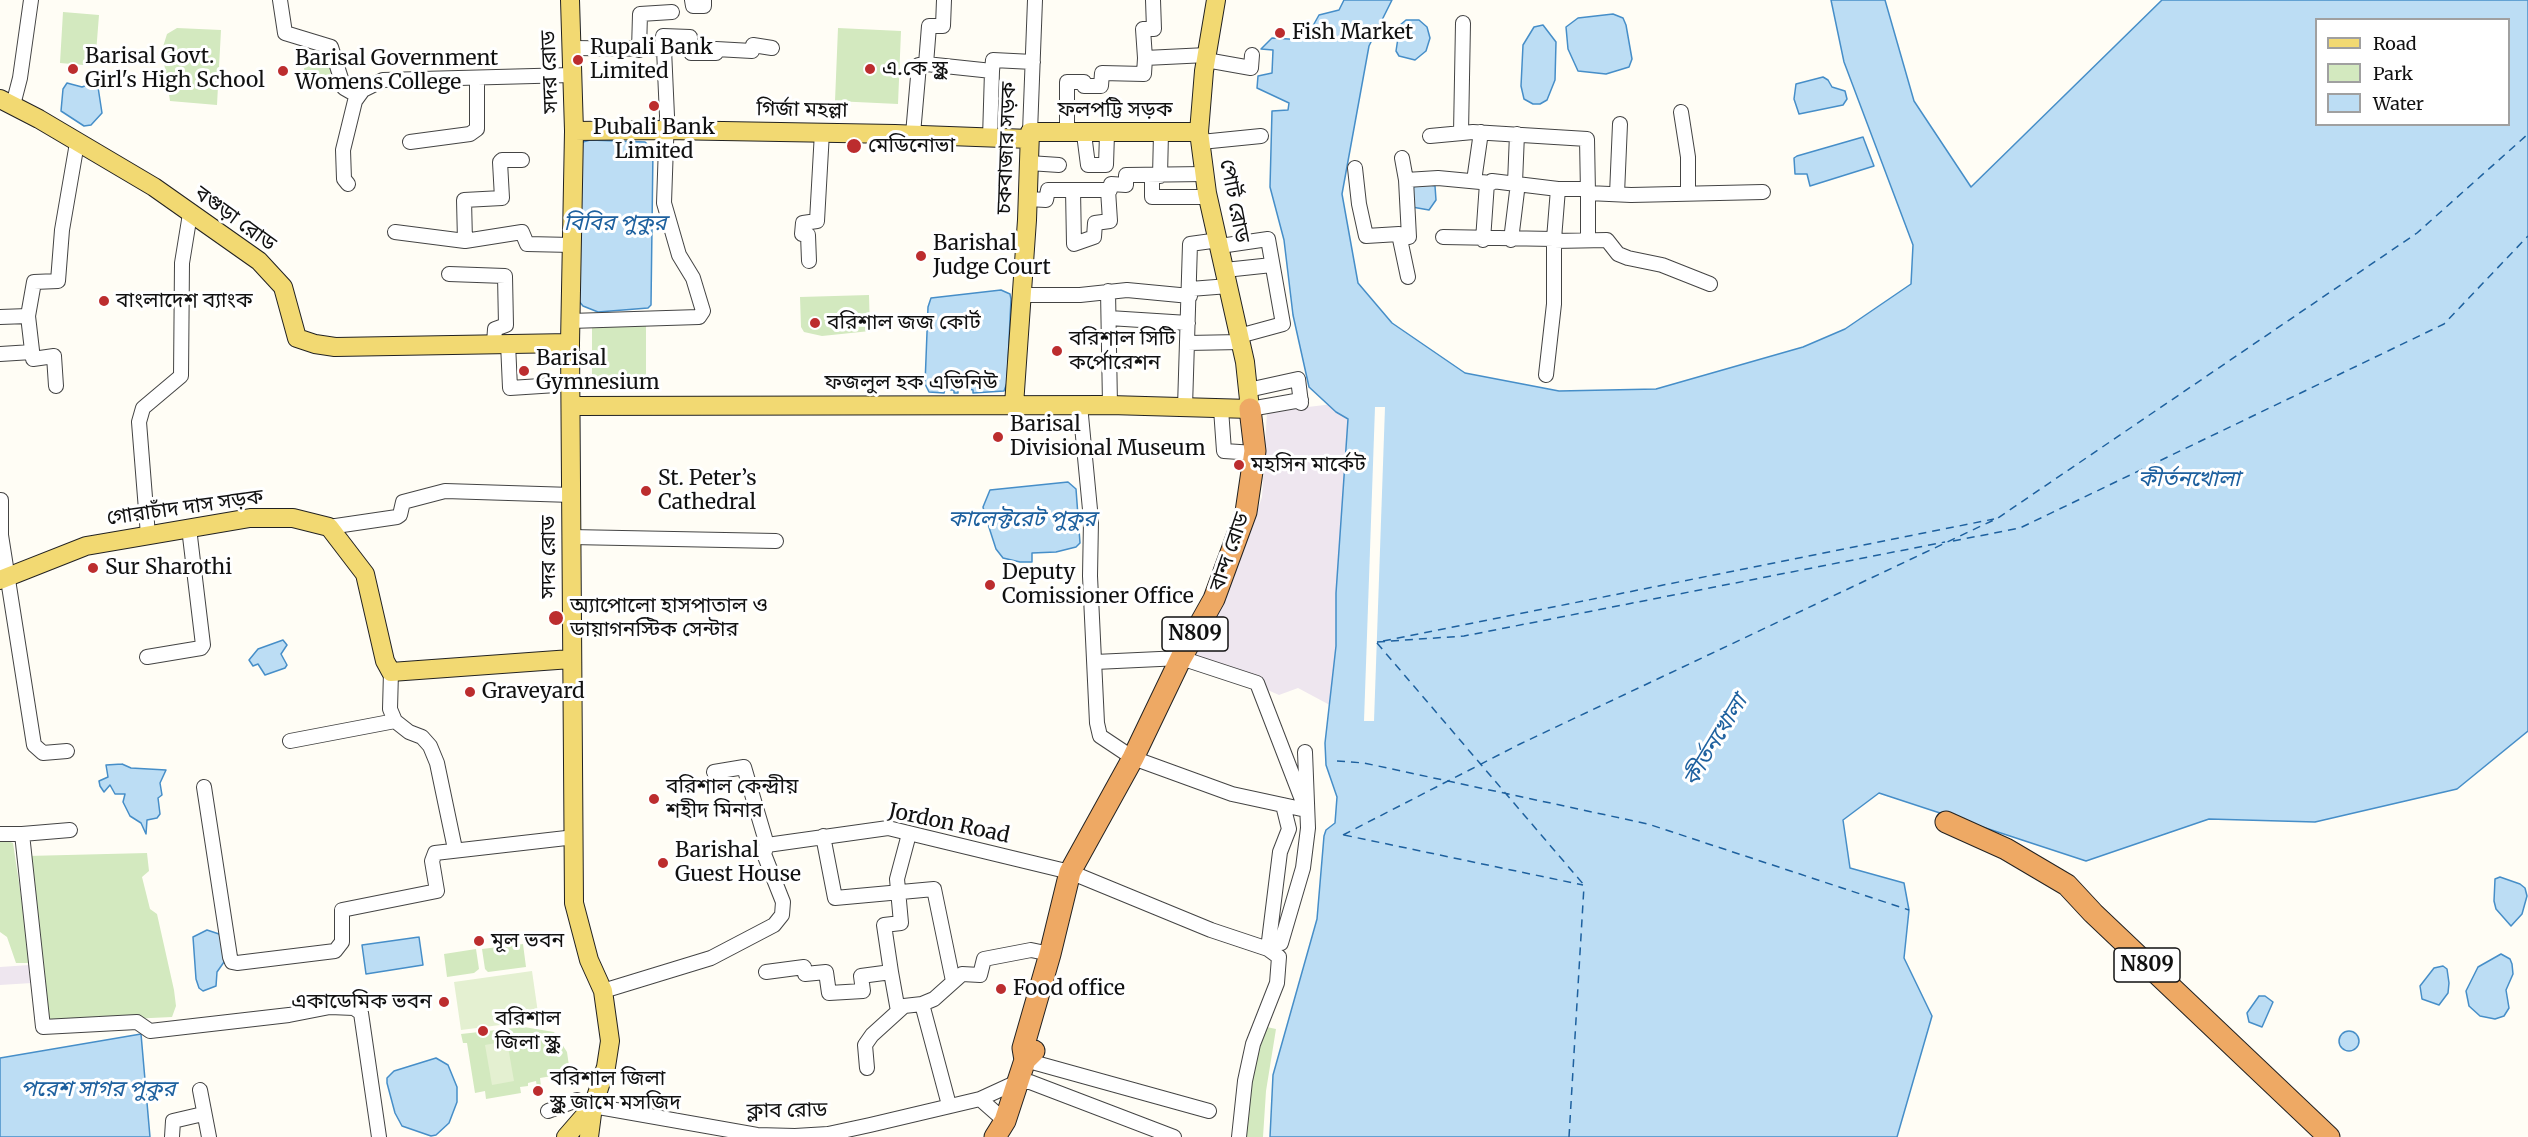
<!DOCTYPE html>
<meta charset="utf-8">
<style>
body{margin:0}
#map{position:relative;width:2528px;height:1137px;overflow:hidden;background:#fffdf5;font-family:Merriweather,serif}
canvas{display:block}
.legend{position:absolute;left:2315px;top:18px;width:195px;height:108px;box-sizing:border-box;background:#fff;border:2px solid #a0a0a0;margin:0;padding:8px 10px;list-style:none;font-size:18px;color:#111}
.legend li{display:flex;align-items:center;gap:12px;height:30px}
.legend b{width:30px;border:2px solid #a0a0a0}
</style>
<div id="map">
<canvas width="2528" height="1137"></canvas>
<ul class="legend">
<li><b style="height:8px;background:#f2d972"></b>Road</li>
<li><b style="height:16px;background:#d3e9bf"></b>Park</li>
<li><b style="height:16px;background:#bcddf4"></b>Water</li>
</ul>
</div>
<script>
const ctx = document.querySelector('canvas').getContext('2d');
ctx.lineJoin = 'round';
function fill(path, color) { ctx.fillStyle = color; ctx.fill(path, 'evenodd'); }
const shape = rows => new Path2D(rows.map(r => 'M' + r).join(''));
function strokePath(path, color, width, dash) { ctx.strokeStyle = color; ctx.lineWidth = width; ctx.lineCap = dash ? 'butt' : 'round'; ctx.setLineDash(dash || []); ctx.stroke(path); }
function drawText(font, color, halo, rows, align = 'center') {
  ctx.font = font + ' Merriweather,"Noto Sans Bengali",serif'; ctx.lineWidth = 6; ctx.setLineDash([]); ctx.textBaseline = 'middle'; ctx.strokeStyle = halo; ctx.fillStyle = color; for (const [text, x, y, turn = 0] of rows) {
    ctx.save(); ctx.translate(x, y); ctx.rotate((+turn || 0) * Math.PI / 180); ctx.textAlign = isNaN(turn) ? turn : align; if (halo) ctx.strokeText(text, 0, 0); ctx.fillText(text, 0, 0); ctx.restore();
  }
}
fill(shape([
 [1349,402,1369,726,1298,688,1279,695,1229,673,1189,659,1197,651,1231,585,1262,497,1267,412],
 [30,965,32,983,0,985,0,967]
]), '#eee6ef');
fill(shape([
 [63,12,99,15,95,66,60,63],
 [177,28,221,30,217,105,170,101,162,50,167,34],
 [838,28,901,31,898,104,835,101],
 '304 67a14 14 0 1 1 28 0a14 14 0 1 1-28 0Z',
 [869,295,870,331,822,336,804,332,801,327,800,297],
 [646,324,646,385,592,387,592,327],
 [0,838,13,843,31,963,16,963,7,937,0,932],
 [147,853,149,871,142,877,150,909,157,914,174,990,176,1006,172,1017,45,1023,27,856],
 [523,944,526,967,488,972,485,969,482,949],
 [476,949,479,969,474,973,447,977,444,954],
 [1262,1026,1276,1029,1266,1091,1263,1137,1242,1137,1250,1077],
 [524,1027,554,1032,567,1052,570,1073,540,1078,541,1086,537,1087,536,1081,528,1083,528,1086,520,1087,521,1093,486,1099,485,1091,475,1093,467,1043,463,1043,461,1034]
]), '#d3e9bf');
fill(shape([
 [532,971,539,1020,461,1030,454,982],
 [507,1041,514,1081,492,1085,485,1045]
]), '#e4f0d1');
const water = shape([
 [1344,0,1392,0,1369,46,1342,194,1358,283,1392,323,1465,373,1559,391,1656,389,1803,347,1845,329,1911,284,1913,245,1844,62,1831,0,1885,0,1914,101,1971,187,2162,0,2528,0,2528,731,2457,789,2315,822,2209,819,2086,861,1879,793,1843,820,1850,868,1904,883,1909,910,1904,958,1932,1016,1897,1137,1270,1137,1273,1075,1317,919,1324,836,1326,830,1335,823,1337,797,1326,765,1325,743,1336,646,1336,593,1348,419,1336,412,1309,387,1293,315,1284,240,1270,187,1272,111,1288,110,1289,103,1257,88,1258,76,1272,73,1273,50,1261,49,1272,38,1305,40,1319,15,1339,10,1344,0],
 [2316,20,2508,20,2508,124,2316,124,2316,20],
 [1613,14,1623,18,1626,25,1632,59,1629,67,1606,74,1578,71,1568,49,1566,27,1578,18,1613,14],
 [1406,20,1419,20,1427,27,1430,38,1426,51,1415,60,1399,56,1396,51,1400,25,1406,20],
 [1543,25,1556,42,1555,80,1547,100,1540,104,1533,104,1524,99,1521,86,1523,45,1534,27,1543,25],
 [1823,77,1828,80,1832,87,1845,91,1847,99,1843,105,1799,114,1794,99,1796,84,1823,77],
 [67,83,82,87,93,83,98,87,102,113,91,125,84,126,61,111,63,89,67,83],
 [1863,137,1874,166,1810,186,1807,174,1795,174,1794,158,1797,156,1863,137],
 [590,140,645,142,653,149,651,305,648,308,598,312,583,306,578,300,579,148,583,142,590,140],
 [1421,183,1435,186,1436,200,1429,210,1412,207,1412,188,1421,183],
 [1001,290,1010,294,1011,299,1007,383,1004,391,973,393,973,390,965,388,958,390,958,393,954,393,954,390,945,390,944,393,929,392,925,384,928,307,931,298,1001,290],
 [1068,482,1076,489,1080,543,1076,547,1056,552,1032,553,1032,562,1020,562,1003,558,996,549,985,515,983,507,990,490,1068,482],
 [283,640,287,645,281,654,287,665,285,668,265,675,258,664,253,666,249,660,258,649,283,640],
 [122,764,131,768,166,770,160,783,162,795,158,798,160,814,157,818,147,820,146,834,141,823,130,816,123,802,125,794,115,794,110,785,104,792,100,786,99,781,108,777,106,765,122,764],
 [2500,877,2520,884,2525,888,2527,896,2522,914,2511,926,2496,909,2494,901,2495,879,2500,877],
 [207,930,219,934,226,946,224,962,217,972,216,986,203,991,199,988,196,979,193,937,207,930],
 [419,937,423,965,366,974,362,945,419,937],
 [2501,954,2510,959,2512,964,2513,974,2506,990,2509,1008,2504,1016,2495,1019,2480,1016,2469,1006,2466,991,2478,967,2501,954],
 [2443,966,2447,969,2449,983,2448,993,2439,1005,2422,999,2420,986,2434,968,2443,966],
 [2259,996,2265,996,2273,1002,2262,1027,2249,1022,2247,1013,2259,996],
 '2339 1041a10 10 0 1 1 20 0a10 10 0 1 1-20 0Z',
 [141,1034,150,1137,0,1137,0,1058,141,1034],
 [436,1058,448,1065,457,1087,457,1102,449,1123,436,1135,431,1136,402,1126,395,1113,387,1083,387,1078,394,1071,436,1058]
]);
fill(water, '#bcddf4');
strokePath(water, '#468ec8', 1.5);
fill(shape([
 [1375,407,1385,407,1374,721,1364,721]
]), '#fffdf5');
strokePath(shape([
 [1953,541,2020,528,2444,324,2528,236],
 [1383,641,1994,519],
 [1377,642,1464,636,1945,542],
 [1377,643,1584,885],
 [1337,761,1364,763,1648,824,1909,910],
 [1343,835,1520,744,1998,518,2417,233,2528,134],
 [1344,835,1583,885],
 [1569,1137,1584,886]
]), '#1e619f', 1.5, [8, 6]);
const minor = shape([
 [280,0,285,33,331,47,344,88,358,96],
 [692,0,693,6,704,6,704,0],
 [662,49,663,36,690,37,691,53,716,53,716,49,752,51,753,45,772,48],
 [639,50,640,14,672,12],
 [1145,58,1143,29,1154,29,1153,0],
 [1206,60,1251,68,1252,55],
 [926,64,992,71,993,60,1033,62],
 [13,105,20,78,31,0],
 [1681,112,1688,157,1688,193],
 [1030,132,1035,0],
 [1461,133,1463,23],
 [913,134,919,65,926,64,929,26,943,26,944,0],
 [1067,134,1067,82,1084,82,1084,86,1101,86,1102,73,1144,74,1145,58,1207,55],
 [1084,134,1088,165,1106,165,1107,134],
 [1430,136,1473,132,1587,139,1588,193,1631,195,1763,192],
 [990,138,992,71],
 [410,142,470,134,477,129,477,78],
 [1201,142,1261,136],
 [1402,158,1406,180,1438,178,1491,183,1492,181,1558,189],
 [1029,163,1059,165],
 [1355,168,1359,204,1366,236,1399,234,1400,239,1409,237,1406,180],
 [1152,175,1152,197,1208,197],
 [1160,176,1161,133],
 [1474,181,1481,132],
 [1515,183,1517,134],
 [348,184,344,179,343,150,355,101,363,90,383,80,572,75],
 [1073,190,1074,244,1094,237,1095,223,1110,221,1108,190],
 [1617,194,1620,124],
 [1028,199,1046,200,1048,190,1110,190,1111,184,1126,185,1126,175,1205,174],
 [395,232,465,241,522,232,527,244,572,245],
 [1443,237,1554,239,1554,304,1546,375],
 [1400,239,1408,277],
 [1554,239,1558,189,1588,189],
 [1483,240,1487,183],
 [1511,240,1518,183],
 [1588,240,1588,193],
 [465,241,464,200,502,198,500,162,502,160,522,160],
 [1554,241,1607,240,1618,254,1628,258,1662,265,1710,284],
 [1220,246,1268,239,1283,324,1239,336],
 [809,261,808,235,802,234,803,223,817,221,822,132],
 [1225,270,1272,265],
 [449,274,505,276,506,325,495,329,494,343],
 [1190,289,1229,286],
 [1108,291,1110,405],
 [1022,295,1080,295,1127,290,1190,296],
 [28,316,34,282,58,281,62,230,77,143],
 [0,317,28,316,33,359,54,356,56,386],
 [1109,318,1188,323],
 [570,321,699,317,703,311,693,278,679,255,664,203,667,116,664,49,571,48],
 [508,343,510,388,572,384],
 [1187,343,1241,342],
 [0,354,32,352],
 [1248,390,1298,379,1301,403],
 [1080,405,1091,520,1090,576,1097,723,1100,736,1133,758,1232,794,1306,810],
 [1185,407,1190,244,1219,240],
 [1221,409,1224,451,1255,453],
 [1250,409,1301,400],
 [1,500,1,535,34,745,43,753,67,751],
 [329,527,397,517,400,515,403,502,445,491,572,495],
 [148,535,139,422,143,408,181,376,182,263,190,214],
 [571,537,776,541],
 [147,657,201,648,203,645,189,528],
 [1095,662,1181,658,1257,683,1306,810],
 [391,672,390,709,395,721,409,732,422,737,430,746,437,763,455,849],
 [290,741,395,721],
 [714,772,744,767,767,845],
 [204,787,230,957,232,962,237,963,335,951,342,942,342,910,437,891,432,861,435,853,575,837],
 [0,834,22,834,43,1027,137,1022,150,1031,289,1015,330,1007,354,1008,361,1013,379,1137],
 [22,834,70,830],
 [823,836,835,898,934,889,953,981],
 [1269,943,1281,943,1303,868,1308,828,1305,752],
 [1268,949,1280,852,1289,829,1283,805],
 [766,972,804,967,805,974,826,972,829,993,863,991,861,976,891,972,898,1011],
 [891,972,884,925,901,923,897,879,909,834],
 [603,991,711,958,774,925,782,915,783,902,764,854,767,845,888,828,1070,872,1211,930,1268,949,1279,957,1277,983,1253,1044,1245,1081,1239,1137],
 [922,1004,949,1105],
 [1025,1060,1209,1111],
 [867,1068,865,1045,872,1035,904,1006,922,1004,934,999,962,974,980,975,984,959,1031,950,1050,954],
 [200,1090,209,1137],
 [980,1099,1005,1121],
 [593,1106,757,1135,795,1136,828,1134,870,1125,980,1099,1017,1082,1030,1082,1174,1137],
 [548,1111,577,1100],
 [172,1137,173,1121,203,1114]
]);
const major = shape([
 [570,0,574,131,570,343,574,903,589,960,603,991,610,1041,606,1067,593,1106,589,1137],
 [0,99,39,119,154,187,259,261,283,287,297,338,315,344,335,347,570,343],
 [574,131,665,130,895,134,1030,139],
 [1014,405,1027,220,1030,132,1199,132],
 [572,406,1110,405,1250,409,1245,362,1207,193,1199,132,1204,71,1216,0],
 [0,580,86,546,250,518,293,518,329,527,365,574,385,661,391,672,571,659],
 [566,1137,593,1106]
]);
const highway = shape([
 [1946,822,2006,849,2067,885,2093,913,2329,1137],
 [1025,1060,1023,1048,1050,954,1070,872,1133,758,1181,658,1214,599,1246,512,1255,451,1250,409],
 [995,1137,1005,1121,1025,1060,1034,1051]
]);
strokePath(minor, '#444', 16);
strokePath(major, '#222', 20);
strokePath(highway, '#222', 23);
strokePath(minor, '#fff', 14);
strokePath(major, '#f2d972', 18);
strokePath(highway, '#eea964', 21);
for (const [x, y, r, color] of [
 [1280,33,6,"#bc2d2e"],
 [578,60,6,"#bc2d2e"],
 [73,69,6,"#bc2d2e"],
 [870,69,6,"#bc2d2e"],
 [283,71,6,"#bc2d2e"],
 [654,106,6,"#bc2d2e"],
 [854,146,8,"#bc2d2e"],
 [921,256,6,"#bc2d2e"],
 [104,301,6,"#bc2d2e"],
 [815,323,6,"#bc2d2e"],
 [1057,351,6,"#bc2d2e"],
 [524,371,6,"#bc2d2e"],
 [998,437,6,"#bc2d2e"],
 [1239,465,6,"#bc2d2e"],
 [646,491,6,"#bc2d2e"],
 [93,568,6,"#bc2d2e"],
 [990,585,6,"#bc2d2e"],
 [556,618,8,"#bc2d2e"],
 [470,692,6,"#bc2d2e"],
 [654,799,6,"#bc2d2e"],
 [663,863,6,"#bc2d2e"],
 [479,941,6,"#bc2d2e"],
 [1001,989,6,"#bc2d2e"],
 [444,1002,6,"#bc2d2e"],
 [483,1031,6,"#bc2d2e"],
 [538,1091,6,"#bc2d2e"]
]) { const dot = new Path2D(); dot.arc(x, y, r, 0, 2 * Math.PI); ctx.fillStyle = color; ctx.fill(dot); strokePath(dot, '#fff', 2); }
for (const [x, y, w] of [
 [1195,634,66],
 [2147,965,66]
]) { const box = new Path2D(); box.roundRect(x - w / 2, y - 17, w, 34, 4.5); ctx.fillStyle = '#fff'; ctx.fill(box); strokePath(box, '#111', 1.5); }
drawText('bold 20px', '#111', null, [
 ["N809",1195,634],
 ["N809",2147,965]
]);
drawText('21px', '#111', '#fff', [
 ["Fish Market",1292,33],
 ["Rupali Bank",590,48],
 ["Limited",590,72],
 ["Barisal Govt.",85,57],
 ["Girl's High School",85,81],
 ["Barisal Government",295,59],
 ["Womens College",295,83],
 ["এ.কে স্কুল",882,69],
 ["Pubali Bank",654,128,"center"],
 ["Limited",654,152,"center"],
 ["মেডিনোভা",868,146],
 ["Barishal",933,244],
 ["Judge Court",933,268],
 ["বাংলাদেশ ব্যাংক",116,301],
 ["বরিশাল জজ কোর্ট",827,323],
 ["বরিশাল সিটি",1069,339],
 ["কর্পোরেশন",1069,363],
 ["Barisal",536,359],
 ["Gymnesium",536,383],
 ["Barisal",1010,425],
 ["Divisional Museum",1010,449],
 ["মহসিন মার্কেট",1251,465],
 ["St. Peter’s",658,479],
 ["Cathedral",658,503],
 ["Sur Sharothi",105,568],
 ["Deputy",1002,573],
 ["Comissioner Office",1002,597],
 ["অ্যাপোলো হাসপাতাল ও",570,606],
 ["ডায়াগনস্টিক সেন্টার",570,630],
 ["Graveyard",482,692],
 ["বরিশাল কেন্দ্রীয়",666,787],
 ["শহীদ মিনার",666,811],
 ["Barishal",675,851],
 ["Guest House",675,875],
 ["মূল ভবন",491,941],
 ["Food office",1013,989],
 ["একাডেমিক ভবন",432,1002,"right"],
 ["বরিশাল",495,1019],
 ["জিলা স্কুল",495,1043],
 ["বরিশাল জিলা",550,1079],
 ["স্কুল জামে মসজিদ",550,1103]
], 'left');
drawText('21px', '#111', '#fff', [
 ["সদর রোড",550,72,-92],
 ["গির্জা মহল্লা",802,110,1],
 ["ফলপট্টি সড়ক",1115,110],
 ["চকবাজার সড়ক",1007,148,-88],
 ["পোর্ট রোড",1234,201,79],
 ["বগুড়া রোড",235,219,36],
 ["ফজলুল হক এভিনিউ",911,383],
 ["গোরাচাঁদ দাস সড়ক",185,508,-8],
 ["বান্দ রোড",1230,552,-71],
 ["সদর রোড",549,557,-90],
 ["Jordon Road",949,824,12],
 ["ক্লাব রোড",787,1111,-1]
]);
drawText('italic 22px', '#1e619f', '#fff', [
 ["বিবির পুকুর",615,224],
 ["কীর্তনখোলা",2189,480],
 ["কালেক্টরেট পুকুর",1022,520],
 ["কীর্তনখোলা",1716,741,-59],
 ["পরেশ সাগর পুকুর",98,1090]
]);
</script>
